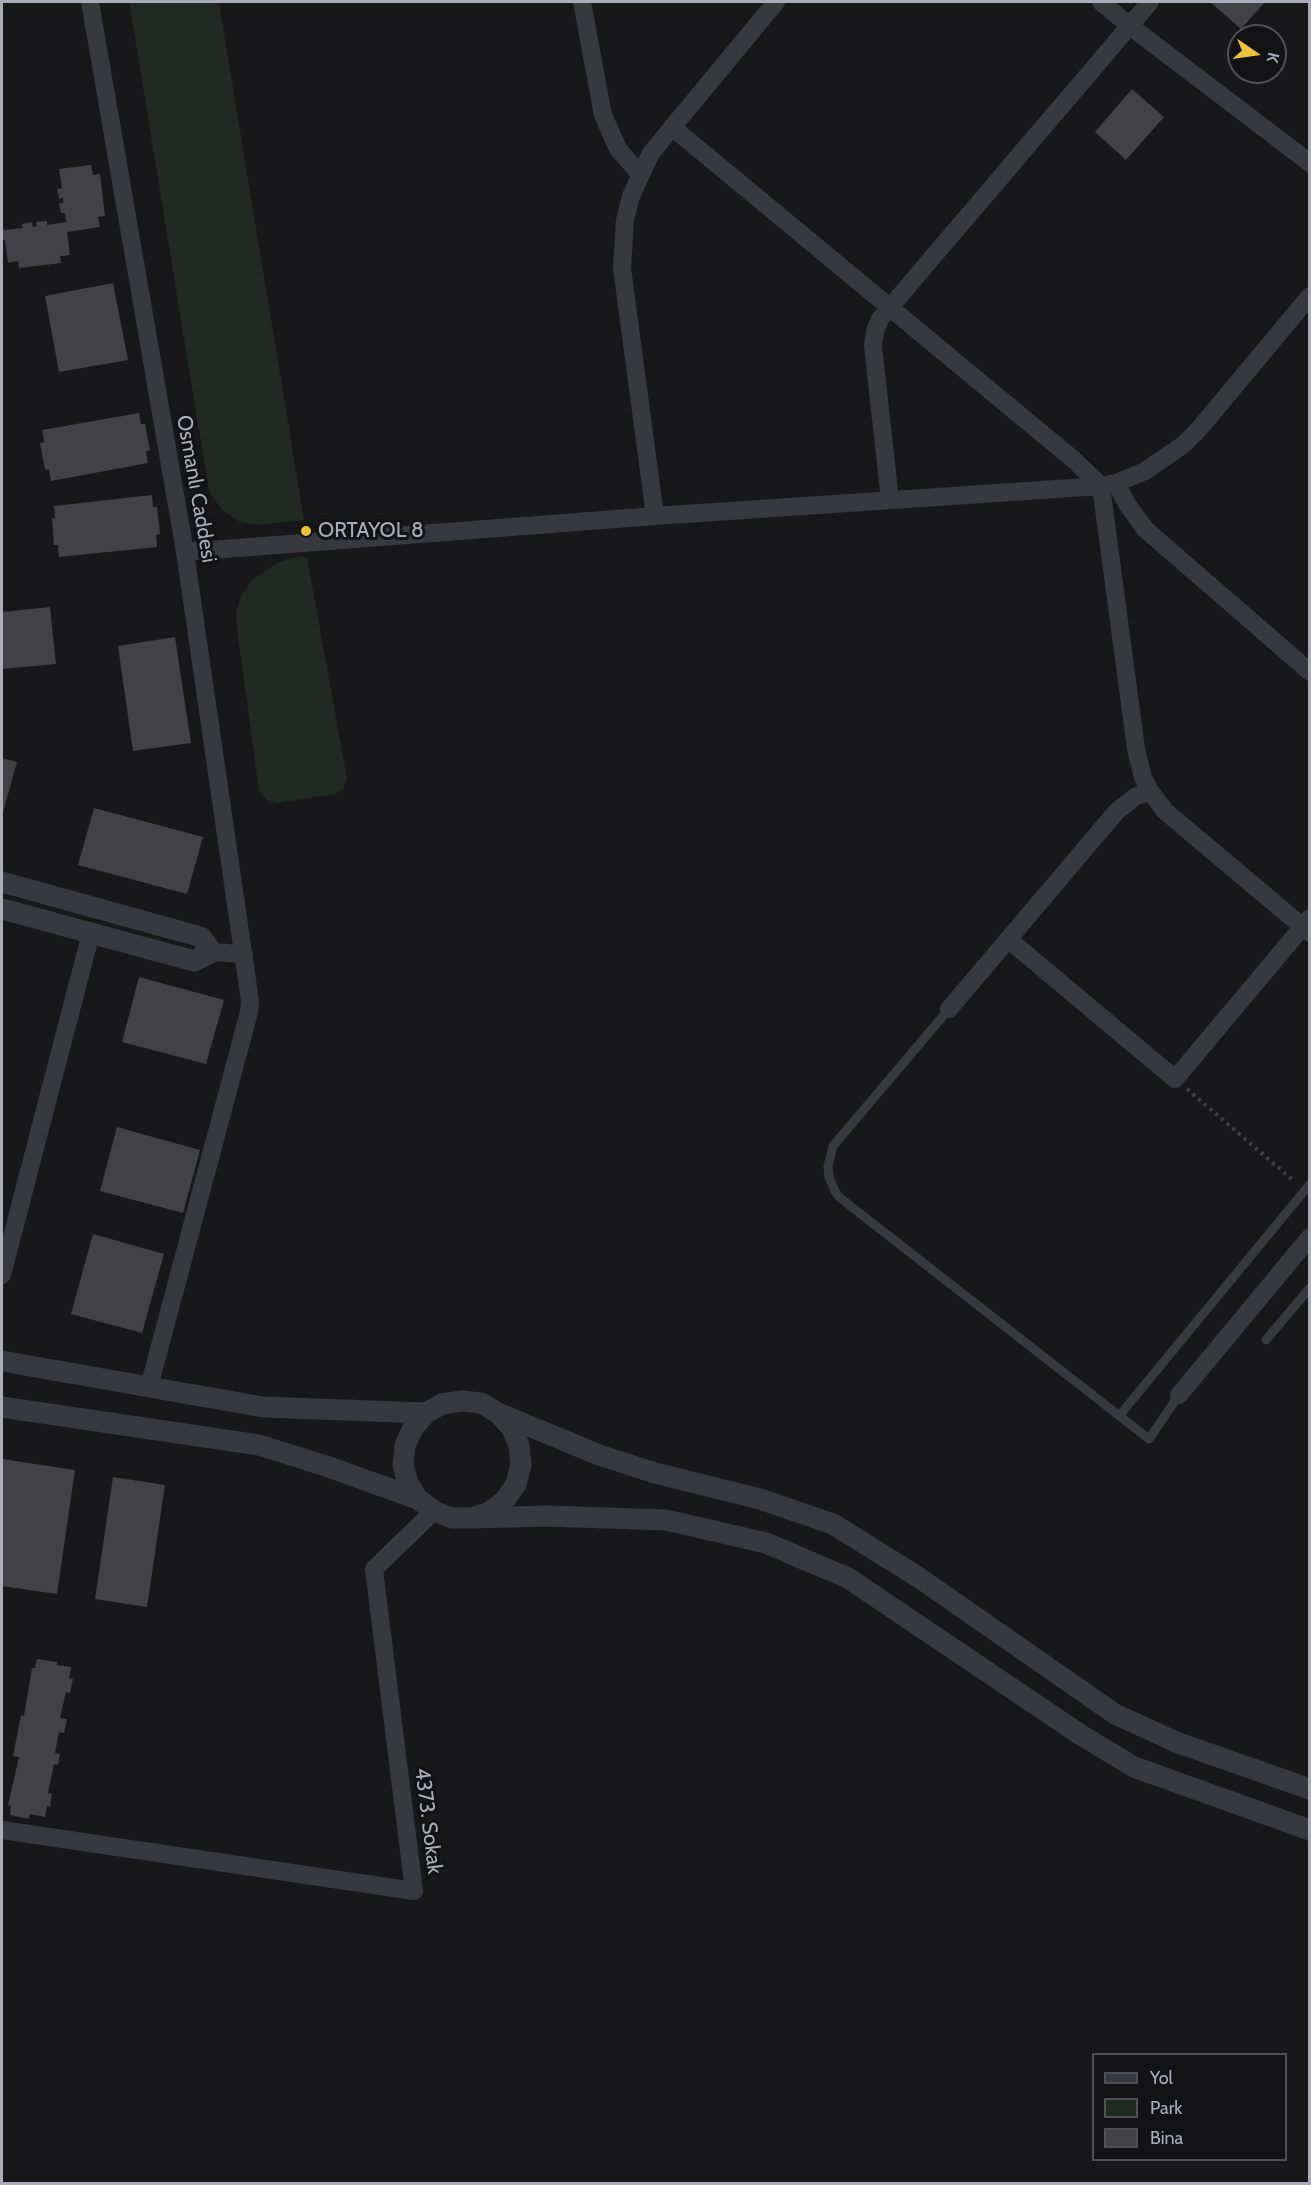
<!DOCTYPE html>
<meta charset="utf-8">
<style>
body{margin:0}
#map{position:relative;width:1311px;height:2185px;overflow:hidden;background:#181719;font-family:Cabin,sans-serif}
canvas{display:block}
.frame{position:absolute;inset:0;border:3px solid #aaadb9;pointer-events:none}
.legend{position:absolute;left:1092px;top:2053px;width:195px;height:108px;box-sizing:border-box;background:#131214;border:2px solid #4f5056;margin:0;padding:8px 10px;list-style:none;font-size:18px;color:#aaadb9}
.legend li{display:flex;align-items:center;gap:12px;height:30px}
.legend b{width:30px;border:2px solid #4f5056}
.north{position:absolute;left:1227px;top:24px;width:60px;height:60px;box-sizing:border-box;background:#131214;border:2px solid #4f5056;border-radius:50%;rotate:103deg;font-size:16px;font-weight:700;line-height:24px;text-align:center;color:#aaadb9}
.north::after{content:'';display:block;margin:auto;width:21px;height:27px;background:#edc23b;clip-path:polygon(50% 0,100% 100%,50% 72%,0 100%)}
</style>
<div id="map">
<canvas width="1311" height="2185"></canvas>
<div class="frame"></div>
<ul class="legend">
<li><b style="height:8px;background:#38393e"></b>Yol</li>
<li><b style="height:16px;background:#212923"></b>Park</li>
<li><b style="height:16px;background:#424246"></b>Bina</li>
</ul>
<div class="north">K</div>
</div>
<script>
const ctx = document.querySelector('canvas').getContext('2d');
ctx.lineJoin = 'round';
function fill(path, color) { ctx.fillStyle = color; ctx.fill(path, 'evenodd'); }
const shape = rows => new Path2D(rows.map(r => 'M' + r).join(''));
function strokePath(path, color, width, dash) { ctx.strokeStyle = color; ctx.lineWidth = width; ctx.lineCap = dash ? 'butt' : 'round'; ctx.setLineDash(dash || []); ctx.stroke(path); }
function drawText(font, color, halo, rows, align = 'center') {
  ctx.font = font + ' Cabin,sans-serif'; ctx.lineWidth = 6; ctx.setLineDash([]); ctx.textBaseline = 'middle'; ctx.strokeStyle = halo; ctx.fillStyle = color; for (const [text, x, y, turn = 0] of rows) {
    ctx.save(); ctx.translate(x, y); ctx.rotate((+turn || 0) * Math.PI / 180); ctx.textAlign = isNaN(turn) ? turn : align; if (halo) ctx.strokeText(text, 0, 0); ctx.fillText(text, 0, 0); ctx.restore();
  }
}
fill(shape([
 [129,2,219,2,304,520,260,525,240,522,222,510,209,491],
 [296,557,307,557,347,778,343,789,335,794,277,803,267,800,259,791,237,630,236,611,242,594,253,579,277,563]
]), '#212923');
fill(shape([
 [1210,2,1265,2,1241,29],
 [1132,89,1164,117,1126,160,1095,132],
 [91,165,93,175,100,174,105,216,98,217,100,227,67,232,70,255,60,256,61,263,19,268,18,261,8,263,5,240,2,240,2,225,4,230,23,228,22,224,32,222,33,227,37,226,36,222,47,221,47,225,66,222,65,213,61,213,59,203,63,203,63,198,59,199,57,189,62,188,59,169],
 [113,283,128,360,59,372,45,296],
 [139,413,141,424,145,424,150,450,146,451,148,463,51,481,49,469,45,470,40,443,44,442,42,430],
 [152,495,153,507,157,507,160,534,156,535,157,547,59,557,58,545,54,545,52,518,55,518,54,506],
 [50,607,56,664,2,669,2,612],
 [175,637,191,743,133,751,118,646],
 [2,758,17,762,2,816],
 [94,808,203,837,187,894,78,865],
 [139,977,224,1000,206,1064,122,1042],
 [117,1127,200,1150,183,1213,100,1191],
 [93,1234,164,1254,142,1333,71,1314],
 [2,1459,75,1470,57,1594,2,1586],
 [113,1477,165,1485,147,1607,95,1599],
 [37,1659,57,1662,57,1665,71,1667,69,1678,73,1679,70,1693,66,1692,60,1718,67,1719,64,1733,59,1732,55,1753,60,1754,58,1765,54,1764,48,1793,52,1794,50,1807,47,1806,45,1817,30,1814,29,1819,10,1815,11,1806,8,1805,19,1757,13,1756,21,1715,24,1716,32,1668,35,1668]
]), '#424246');
strokePath(shape([
 [1187,1089,1295,1182]
]), '#3e4045', 4, [3, 4.5]);
strokePath(shape([
 [949,1009,833,1146,828,1166,829,1177,835,1191,839,1197,1149,1439,1179,1395],
 [1266,1340,1310,1288],
 [1119,1416,1310,1184]
]), '#38393e', 9);
strokePath(shape([
 [90,2,185,552,250,1001,249,1012,149,1387],
 [582,2,603,115,618,149,640,174],
 [1101,2,1130,26,1310,163],
 [672,127,1074,460,1101,486,1136,749,1143,778,1150,791,1165,811,1310,933],
 [1116,483,1127,504,1145,529,1310,672],
 [890,500,873,346,875,331,880,319,1150,2],
 [655,516,622,268,625,220,631,196,651,153,776,2],
 [185,552,655,516,1101,486,1116,483,1145,471,1183,445,1199,429,1310,296],
 [1008,939,1175,1079,1310,918],
 [212,952,244,954],
 [949,1009,1117,811,1135,797,1150,791],
 [2,1275,91,933],
 [1179,1395,1310,1237],
 [2,1830,414,1891,374,1569,434,1511]
]), '#38393e', 18);
strokePath(shape([
 [2,882,201,937,212,952,194,961,2,909],
 [2,1361,263,1407,426,1413,442,1404,462,1401,481,1403,498,1413,511,1427,519,1445,521,1465,516,1484,505,1500,490,1512,471,1518,452,1518,434,1511,418,1499,408,1483,403,1465,405,1445,413,1428,426,1413],
 [2,1407,259,1445,326,1466,418,1499],
 [498,1413,599,1455,655,1473,760,1499,833,1524,918,1577,1115,1714,1176,1742,1310,1789],
 [471,1518,549,1516,666,1520,766,1543,848,1578,1081,1735,1134,1767,1310,1830]
]), '#38393e', 21);
for (const [x, y, r, color] of [
 [306,531,6,"#edc23b"]
]) { const dot = new Path2D(); dot.arc(x, y, r, 0, 2 * Math.PI); ctx.fillStyle = color; ctx.fill(dot); strokePath(dot, '#131214', 2); }
drawText('21px', '#aaadb9', '#131214', [
 ["Osmanlı Caddesi",196,489,80],
 ["4373. Sokak",428,1821,83]
]);
drawText('21px', '#aaadb9', '#131214', [
 ["ORTAYOL 8",318,531]
], 'left');
</script>
